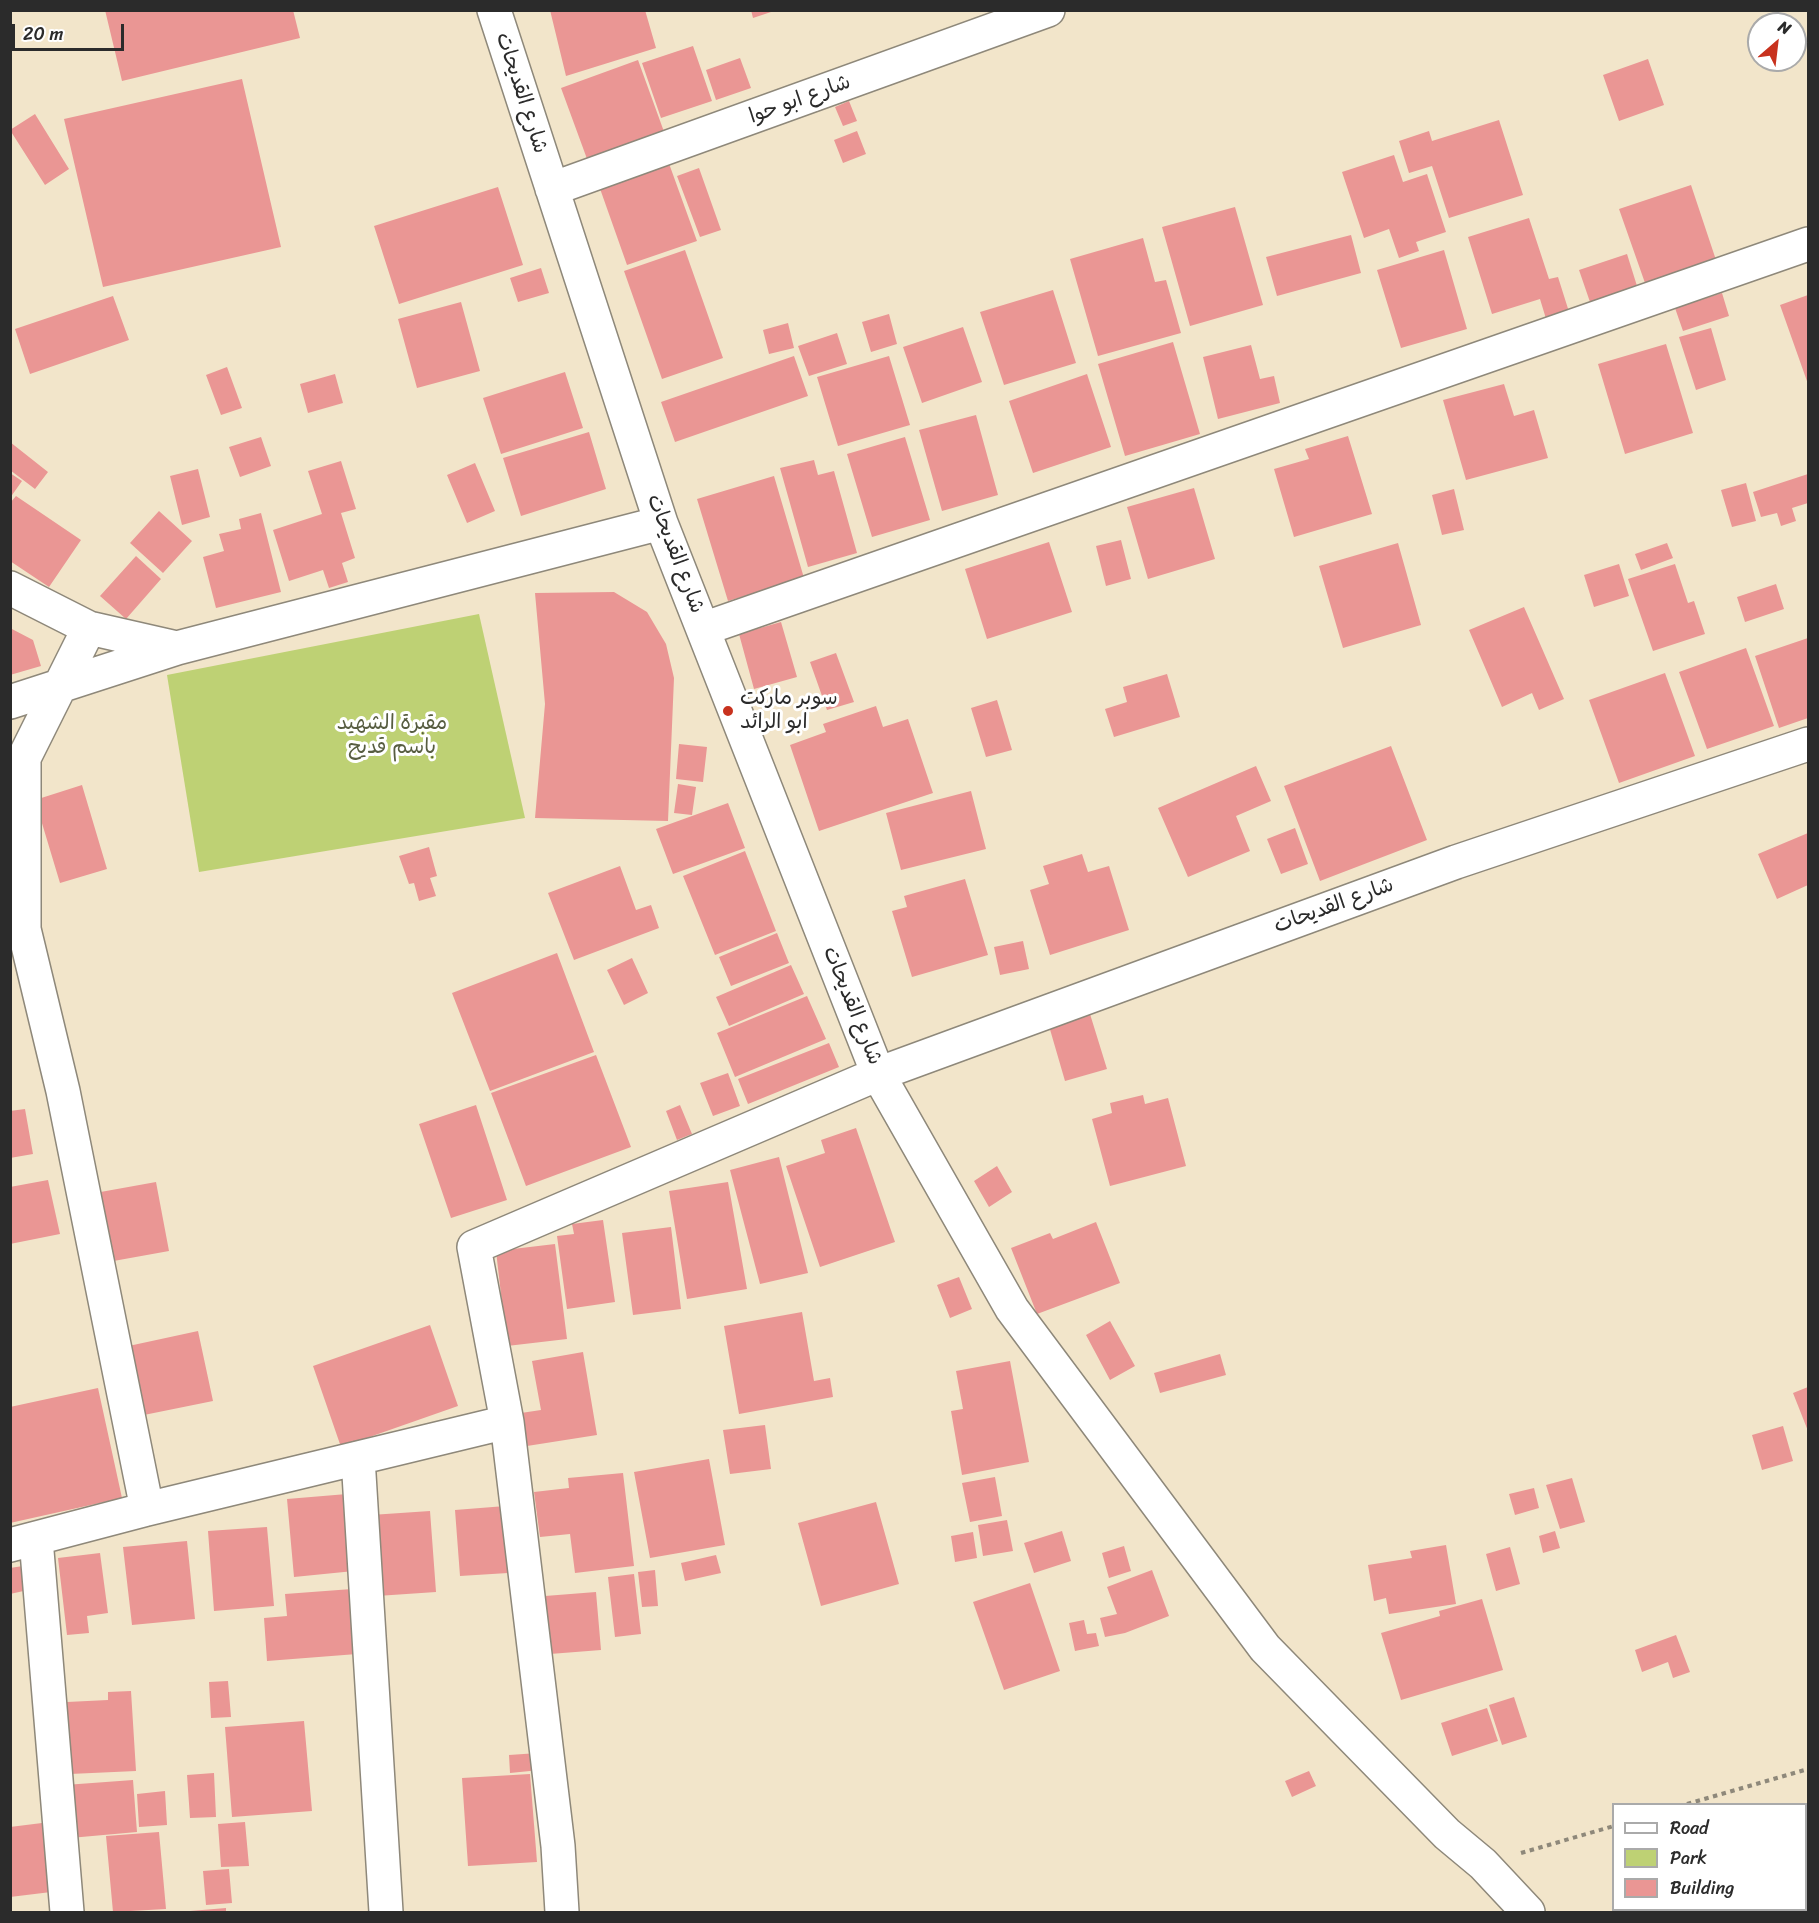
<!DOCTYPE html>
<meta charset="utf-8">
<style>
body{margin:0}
#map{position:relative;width:1819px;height:1923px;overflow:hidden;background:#f2e5ca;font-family:Sriracha,sans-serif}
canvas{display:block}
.frame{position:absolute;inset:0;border:12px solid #2b2b2b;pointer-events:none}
.legend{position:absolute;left:1612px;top:1803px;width:195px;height:108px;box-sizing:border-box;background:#fff;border:2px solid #aaa;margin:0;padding:8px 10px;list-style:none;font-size:18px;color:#2b2b2b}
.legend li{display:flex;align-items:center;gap:12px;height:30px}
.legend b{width:30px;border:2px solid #aaa}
.north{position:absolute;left:1747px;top:12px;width:60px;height:60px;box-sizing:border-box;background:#fff;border:2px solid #aaa;border-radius:50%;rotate:28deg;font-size:16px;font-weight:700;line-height:24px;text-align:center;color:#2b2b2b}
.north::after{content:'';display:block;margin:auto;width:21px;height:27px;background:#c8321e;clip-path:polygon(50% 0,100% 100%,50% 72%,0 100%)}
.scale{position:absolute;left:12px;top:24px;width:112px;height:27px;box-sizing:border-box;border:3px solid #2b2b2b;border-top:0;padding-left:8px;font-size:18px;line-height:21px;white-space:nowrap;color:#2b2b2b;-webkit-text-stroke:4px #fff;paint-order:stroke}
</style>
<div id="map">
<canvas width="1819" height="1923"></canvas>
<div class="frame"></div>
<ul class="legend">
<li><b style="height:8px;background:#fff"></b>Road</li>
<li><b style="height:16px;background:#bed174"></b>Park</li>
<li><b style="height:16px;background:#ea9694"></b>Building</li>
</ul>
<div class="north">N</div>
<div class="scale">20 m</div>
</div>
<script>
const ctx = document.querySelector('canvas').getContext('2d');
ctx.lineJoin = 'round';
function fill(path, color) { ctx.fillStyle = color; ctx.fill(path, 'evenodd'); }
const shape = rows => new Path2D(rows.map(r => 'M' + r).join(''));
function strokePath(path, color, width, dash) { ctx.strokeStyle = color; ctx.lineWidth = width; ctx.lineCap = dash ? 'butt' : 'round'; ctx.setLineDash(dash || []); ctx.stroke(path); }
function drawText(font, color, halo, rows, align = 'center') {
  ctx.font = font + ' Sriracha,"Playpen Sans Arabic",sans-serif'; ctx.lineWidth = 6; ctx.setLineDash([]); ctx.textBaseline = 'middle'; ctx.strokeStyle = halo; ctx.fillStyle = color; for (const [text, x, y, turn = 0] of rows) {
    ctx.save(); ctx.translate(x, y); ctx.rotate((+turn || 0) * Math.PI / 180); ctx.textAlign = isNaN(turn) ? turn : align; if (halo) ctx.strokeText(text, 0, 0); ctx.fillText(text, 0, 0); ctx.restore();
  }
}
fill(shape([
 [479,614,525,818,199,872,167,675]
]), '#bed174');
fill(shape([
 [105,10,293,10,300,38,122,81],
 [550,10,645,10,656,48,566,76],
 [751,10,774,10,774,11,753,18],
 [693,46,712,101,661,118,642,63],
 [740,58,751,88,716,100,706,70],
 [1648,59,1664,105,1619,121,1603,75],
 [638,60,667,140,590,167,561,88],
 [242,79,281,247,103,287,64,119],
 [849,101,857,121,843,126,835,107],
 [35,114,69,169,45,185,10,130],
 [1499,120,1523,195,1449,218,1432,166,1409,173,1399,141,1429,131,1432,141],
 [857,131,866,154,843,163,834,140],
 [1394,155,1403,182,1427,174,1446,232,1416,242,1419,251,1399,258,1389,229,1364,238,1342,172],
 [667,158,697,241,627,265,598,183],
 [699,168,721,230,700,237,677,176],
 [1691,185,1716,260,1645,283,1619,209],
 [498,187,523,265,399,304,374,226],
 [1235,207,1263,305,1190,326,1162,227],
 [1529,218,1549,279,1558,277,1570,315,1547,322,1540,299,1492,314,1468,237],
 [1351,235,1361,273,1277,296,1266,257],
 [1143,238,1155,282,1166,280,1181,333,1098,356,1070,259],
 [685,250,723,358,662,379,624,271],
 [1444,250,1467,329,1401,348,1377,270],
 [1627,254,1637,286,1590,302,1579,270],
 [541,268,549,293,518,302,510,278],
 [1053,290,1076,363,1004,385,980,312],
 [1722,293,1729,316,1683,331,1675,308],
 [1808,295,1808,384,1780,305],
 [113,296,129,340,30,374,15,329],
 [461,302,480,371,417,388,398,319],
 [889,314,897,344,871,352,862,322],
 [788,323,794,348,769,354,763,330],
 [963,327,982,382,922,403,903,347],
 [1711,328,1726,380,1696,390,1679,337],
 [837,333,847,364,809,376,798,346],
 [1173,342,1200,434,1125,456,1098,364],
 [1666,344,1693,433,1625,454,1598,364],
 [1251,345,1260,379,1274,376,1280,403,1218,419,1203,357],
 [794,356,808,396,675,442,661,402],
 [889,356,910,425,838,446,817,377],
 [227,367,242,408,221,415,206,375],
 [565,372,583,428,501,454,483,398],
 [335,374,343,403,308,413,300,384],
 [1087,374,1111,447,1033,473,1009,401],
 [1504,384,1514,416,1534,410,1548,458,1466,480,1443,400],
 [976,415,998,495,942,511,919,430],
 [589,432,606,489,521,516,503,458],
 [1348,436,1372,514,1294,537,1274,469,1309,459,1305,449],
 [261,437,271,466,240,477,229,447],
 [905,437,930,520,872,537,847,454],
 [10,442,48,472,35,489,10,470],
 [814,460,818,475,834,471,857,553,808,567,780,468],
 [341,461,356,509,341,513,355,558,342,563,348,582,329,588,323,570,289,581,273,530,322,514,308,471],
 [475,463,495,511,467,523,447,475],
 [198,469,210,517,182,525,170,476],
 [10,473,22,481,10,498],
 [1808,474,1808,503,1792,508,1796,521,1781,526,1777,513,1761,517,1753,492],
 [774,476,804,578,728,601,697,499],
 [1746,483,1756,521,1732,527,1721,490],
 [1194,488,1215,559,1148,579,1127,507],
 [1454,489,1464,530,1442,535,1432,495],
 [16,496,81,540,49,587,10,561,10,503],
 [159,511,192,541,163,573,130,543],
 [261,513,281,592,216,608,203,557,224,551,219,534,241,529,239,519],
 [1121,540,1131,579,1106,586,1096,546],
 [1049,542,1072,612,987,639,965,569],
 [1398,543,1421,625,1343,648,1319,566],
 [1667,543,1673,558,1641,570,1635,554],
 [136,556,161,579,126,619,100,596],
 [1619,564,1629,596,1594,607,1584,575],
 [1675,564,1688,603,1694,601,1705,634,1653,651,1628,579],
 [1776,584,1784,609,1745,622,1737,597],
 [614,592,647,612,666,644,674,678,668,821,535,818,545,704,535,593],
 [1524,607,1564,699,1539,710,1532,693,1502,707,1469,630],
 [781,622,797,677,754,689,739,634],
 [10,628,33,640,41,666,10,675],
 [1808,638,1808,718,1779,728,1755,656],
 [1746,648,1774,726,1707,749,1679,672],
 [836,653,854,702,827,710,810,662],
 [1665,673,1695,756,1619,783,1589,700],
 [1167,674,1180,717,1114,737,1105,709,1127,702,1123,687],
 [997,700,1012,750,986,757,971,708],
 [876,706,883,727,908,719,933,793,819,831,790,745,826,732,823,724],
 [679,744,707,747,703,782,676,779],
 [1391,746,1427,840,1320,881,1284,786],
 [1256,766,1271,801,1236,816,1250,851,1188,877,1158,808],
 [678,784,696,787,692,815,674,813],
 [82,785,107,869,60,883,35,800],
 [971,791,986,849,901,870,886,813],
 [728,803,745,848,673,874,656,829],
 [1295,828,1308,864,1281,874,1267,839],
 [1808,833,1808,885,1777,899,1758,854],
 [429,847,437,876,430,878,436,896,419,901,414,883,409,884,399,856],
 [745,851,776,931,715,955,683,876],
 [1082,854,1088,872,1109,866,1129,930,1050,955,1030,890,1049,884,1043,866],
 [620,866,636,910,651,905,659,928,574,960,548,893],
 [965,879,988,955,912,977,892,911,907,907,904,896],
 [777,933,789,963,731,986,719,957],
 [1023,941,1029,969,1000,975,994,947],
 [557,953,594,1052,490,1091,452,993],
 [632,958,648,993,624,1005,607,970],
 [791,965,804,994,729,1026,716,997],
 [807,996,826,1039,735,1077,717,1033],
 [1090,1014,1107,1069,1065,1081,1049,1026],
 [829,1043,839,1067,748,1104,738,1079],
 [596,1055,631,1147,526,1186,491,1093],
 [728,1073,740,1106,713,1116,700,1083],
 [1143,1095,1145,1104,1168,1098,1186,1166,1110,1186,1092,1119,1112,1113,1110,1103],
 [476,1105,507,1200,451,1218,419,1124],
 [680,1105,692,1134,677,1140,666,1111],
 [25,1109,33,1154,10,1158,10,1111],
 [856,1128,895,1242,820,1267,786,1166,825,1153,821,1140],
 [779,1157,808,1273,760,1284,730,1170],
 [997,1166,1012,1192,989,1207,974,1181],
 [48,1180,60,1234,10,1244,10,1187],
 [156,1182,169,1251,108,1262,95,1193],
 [728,1182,747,1289,687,1299,669,1191],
 [603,1220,615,1302,567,1309,557,1236,574,1234,572,1224],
 [1096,1222,1120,1283,1037,1314,1011,1248,1050,1233,1053,1239],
 [671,1227,681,1309,633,1315,622,1233],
 [555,1244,567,1339,507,1346,496,1251],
 [959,1277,972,1309,950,1318,937,1285],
 [802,1312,814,1381,830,1378,833,1397,739,1414,724,1326],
 [1110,1321,1135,1366,1110,1380,1086,1335],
 [430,1325,458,1406,341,1447,313,1366],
 [198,1331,213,1401,139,1416,124,1347],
 [583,1352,597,1435,527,1446,521,1413,541,1410,532,1361],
 [1220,1354,1226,1375,1160,1393,1154,1373],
 [1010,1361,1029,1462,962,1475,951,1411,963,1409,956,1371],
 [1808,1387,1808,1431,1793,1393],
 [98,1388,122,1498,10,1523,10,1407],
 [765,1425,771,1469,730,1474,723,1430],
 [1783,1426,1793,1461,1762,1470,1752,1435],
 [709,1459,725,1545,650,1558,634,1472],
 [623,1473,634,1566,575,1573,570,1534,540,1537,534,1492,569,1488,568,1478],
 [995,1477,1002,1516,970,1522,962,1483],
 [1572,1478,1585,1522,1560,1529,1546,1485],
 [1534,1488,1539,1508,1515,1515,1509,1494],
 [347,1494,354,1571,294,1577,287,1499],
 [876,1502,899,1584,821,1606,798,1523],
 [518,1505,524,1572,460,1576,455,1510],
 [430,1511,436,1592,377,1596,371,1515],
 [1007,1520,1013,1551,983,1556,978,1525],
 [267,1527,274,1606,214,1611,208,1531],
 [1062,1531,1071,1561,1034,1573,1024,1543],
 [1555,1531,1560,1548,1543,1553,1539,1536],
 [973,1532,977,1558,955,1562,951,1536],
 [187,1541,195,1619,132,1625,123,1547],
 [1446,1545,1456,1604,1389,1614,1386,1598,1374,1601,1368,1565,1412,1558,1410,1551],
 [1124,1546,1131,1571,1109,1578,1102,1553],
 [1510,1547,1520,1584,1496,1591,1486,1554],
 [100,1553,108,1613,87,1616,89,1633,67,1635,58,1558],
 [716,1555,721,1573,685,1581,681,1563],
 [23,1566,28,1590,10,1594,10,1568],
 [655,1570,658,1606,642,1607,638,1572],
 [1152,1570,1169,1616,1125,1633,1105,1637,1100,1618,1117,1614,1107,1587],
 [634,1574,641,1634,615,1637,608,1577],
 [1030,1583,1060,1671,1004,1690,973,1602],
 [352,1589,357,1654,267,1661,264,1618,287,1616,285,1594],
 [596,1592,601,1650,550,1654,545,1596],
 [1482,1599,1503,1670,1401,1700,1381,1633,1440,1616,1439,1611],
 [1084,1620,1087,1634,1096,1633,1099,1646,1075,1651,1069,1623],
 [1676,1635,1690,1672,1673,1678,1668,1662,1642,1672,1635,1650],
 [228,1681,231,1717,211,1718,209,1682],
 [131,1691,136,1771,70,1774,67,1702,108,1700,108,1692],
 [1514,1697,1527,1737,1502,1745,1489,1705],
 [1487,1708,1498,1741,1452,1756,1441,1723],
 [304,1721,312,1811,232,1817,225,1727],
 [538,1753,540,1770,510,1773,509,1755],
 [1309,1771,1316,1786,1292,1797,1285,1781],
 [214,1773,216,1817,190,1818,187,1775],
 [530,1774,537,1862,468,1866,462,1778],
 [133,1780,137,1832,70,1838,65,1785],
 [165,1791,167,1825,139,1827,137,1794],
 [245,1822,249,1866,221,1867,218,1824],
 [42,1823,51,1892,10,1897,10,1827],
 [159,1832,166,1909,113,1912,106,1836],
 [229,1869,232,1903,206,1905,203,1871],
 [226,1908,226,1912,190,1912,190,1911]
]), '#ea9694');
const minor = shape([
 [494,10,661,523,878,1074,1012,1309,1265,1648,1447,1834,1483,1864,1528,1912],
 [552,189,1048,10],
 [10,588,89,628,177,648,661,523],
 [89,628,24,758,24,929,63,1091,147,1509],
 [703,629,1808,244],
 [10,702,177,648],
 [507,1422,558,1846,562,1912],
 [358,1458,386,1912],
 [36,1539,67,1912],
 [10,1545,147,1509,507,1422,474,1247,878,1074,1456,862,1808,744]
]);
strokePath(minor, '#8e887a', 36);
strokePath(shape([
 [1687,1804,1808,1769],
 [1521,1853,1614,1826]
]), '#8e887a', 4, [4.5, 4.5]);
strokePath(minor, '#fff', 33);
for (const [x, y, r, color] of [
 [728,711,6,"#c8321e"]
]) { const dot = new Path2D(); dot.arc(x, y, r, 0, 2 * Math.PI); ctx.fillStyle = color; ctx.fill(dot); strokePath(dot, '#fff', 2); }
drawText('21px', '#2b2b2b', '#fff', [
 ["شارع القديحات",521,93,72],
 ["شارع ابو حوا",800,100,-20],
 ["شارع القديحات",675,554,69],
 ["شارع القديحات",1334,906,-20],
 ["شارع القديحات",852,1006,68]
]);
drawText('21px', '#2b2b2b', '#fff', [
 ["سوبر ماركت",740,699],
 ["ابو الرائد",740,723]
], 'left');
drawText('21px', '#575d41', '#fff', [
 ["مقبرة الشهيد",392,724],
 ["باسم قديح",392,748]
]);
</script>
